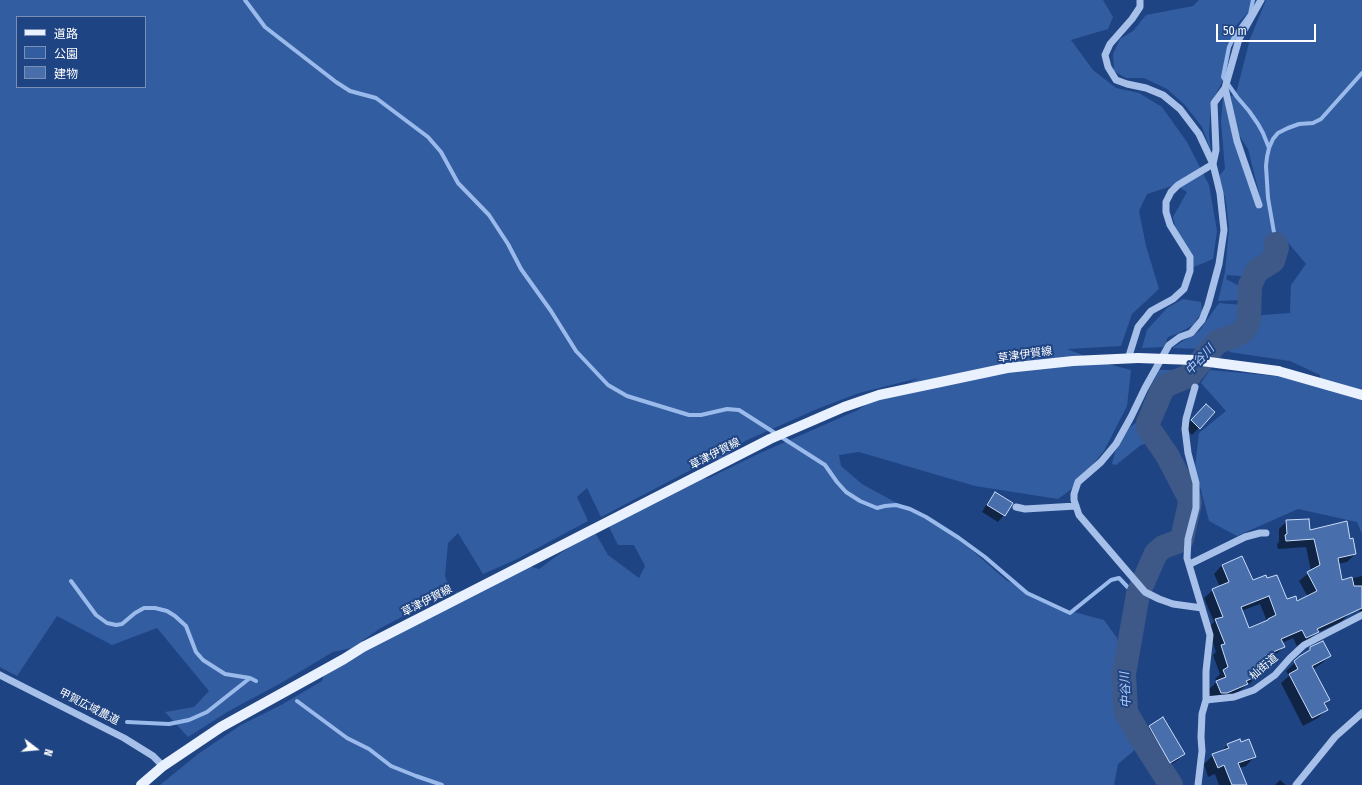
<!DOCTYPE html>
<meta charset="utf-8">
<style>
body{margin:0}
#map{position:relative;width:1362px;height:785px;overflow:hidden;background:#1f4483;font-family:"Fira Sans Condensed","Noto Sans JP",sans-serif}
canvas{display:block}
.legend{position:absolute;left:16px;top:16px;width:130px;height:72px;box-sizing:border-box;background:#1f4483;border:1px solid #798fb5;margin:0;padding:5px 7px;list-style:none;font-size:12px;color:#fff}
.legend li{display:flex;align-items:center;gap:8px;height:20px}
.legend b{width:20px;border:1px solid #798fb5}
.north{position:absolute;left:16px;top:729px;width:40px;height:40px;-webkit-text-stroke:3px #1f4483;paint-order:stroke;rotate:106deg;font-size:11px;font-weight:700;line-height:16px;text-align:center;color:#fff}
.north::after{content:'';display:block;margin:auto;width:14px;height:18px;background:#fff;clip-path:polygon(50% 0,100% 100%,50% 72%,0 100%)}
.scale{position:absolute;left:1216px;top:24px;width:100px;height:18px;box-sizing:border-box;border:2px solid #fff;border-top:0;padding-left:5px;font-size:12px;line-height:14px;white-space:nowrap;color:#fff;-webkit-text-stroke:3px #1f4483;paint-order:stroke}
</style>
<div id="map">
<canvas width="1362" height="785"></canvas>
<ul class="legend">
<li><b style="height:5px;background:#e9f0fe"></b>道路</li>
<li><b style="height:11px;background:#335da1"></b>公園</li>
<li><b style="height:11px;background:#486eab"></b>建物</li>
</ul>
<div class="north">N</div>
<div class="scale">50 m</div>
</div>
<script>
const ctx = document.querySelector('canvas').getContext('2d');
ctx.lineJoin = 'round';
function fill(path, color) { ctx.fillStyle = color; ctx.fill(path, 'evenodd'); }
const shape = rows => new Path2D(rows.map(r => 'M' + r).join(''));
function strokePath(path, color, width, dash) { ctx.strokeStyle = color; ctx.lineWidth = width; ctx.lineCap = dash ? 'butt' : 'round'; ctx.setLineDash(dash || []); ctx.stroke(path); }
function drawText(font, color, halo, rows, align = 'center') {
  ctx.font = font + ' "Fira Sans Condensed","Noto Sans JP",sans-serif'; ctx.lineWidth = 4; ctx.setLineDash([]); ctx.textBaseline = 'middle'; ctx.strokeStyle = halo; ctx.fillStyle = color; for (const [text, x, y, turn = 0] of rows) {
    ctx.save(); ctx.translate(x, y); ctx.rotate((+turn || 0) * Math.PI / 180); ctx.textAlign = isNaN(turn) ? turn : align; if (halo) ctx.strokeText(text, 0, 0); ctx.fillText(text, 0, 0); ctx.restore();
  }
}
fill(shape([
 [0,0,1103,0,1113,17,1108,29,1071,40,1093,70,1116,88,1139,93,1162,107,1187,142,1209,185,1217,231,1213,259,1194,267,1177,234,1173,217,1187,192,1175,185,1147,194,1139,211,1146,246,1159,289,1132,314,1121,346,1067,349,1100,362,1131,370,1127,406,1104,451,1073,488,1058,499,975,486,859,452,839,455,841,466,862,484,953,534,1006,580,1055,607,1104,620,1117,638,1126,675,1129,693,1142,718,1143,743,1118,764,1114,785,160,785,198,754,241,725,281,705,322,681,327,664,351,648,333,652,281,683,229,711,188,737,165,712,194,707,209,691,157,628,112,645,57,616,17,676,0,667],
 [17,17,145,17,145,87,17,87],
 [919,378,871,401,858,410,758,454,709,478,701,479,628,514,609,527,618,545,634,545,645,566,639,578,608,555,596,534,569,547,539,569,519,563,480,593,471,589,456,592,450,606,384,641,362,641,379,629,424,605,451,593,445,576,448,543,458,533,483,574,517,559,588,521,577,497,587,488,601,517,704,463,723,458,745,441,817,409,859,393],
 [1199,0,1256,0,1250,10,1234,28,1226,75,1211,103,1209,134,1211,151,1202,127,1185,105,1167,89,1144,78,1126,78,1114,71,1113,54,1120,39,1133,31,1146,15,1193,6],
 [1266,0,1362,0,1362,534,1357,522,1298,509,1237,536,1209,521,1195,467,1199,433,1226,411,1201,383,1210,370,1287,377,1320,386,1320,375,1290,361,1229,352,1248,333,1262,315,1290,313,1291,285,1306,264,1285,239,1271,262,1262,261,1253,277,1227,275,1226,279,1247,290,1244,300,1218,301,1225,272,1229,228,1226,202,1219,176,1225,169,1221,122,1223,96,1225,95,1247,176,1259,210,1262,205,1248,149,1235,129,1231,97,1237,90,1250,39],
 [1183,299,1201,302,1202,312,1193,325,1179,333,1168,337,1164,347,1142,348,1147,330,1167,308],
 [1219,303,1242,305,1239,316,1230,333,1218,338,1202,349,1172,348,1199,331],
 [1159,370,1185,370,1161,402,1151,422,1153,442,1141,445,1116,465,1112,464,1115,452,1129,428,1138,421,1146,398]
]), '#335da1');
fill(shape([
 [1206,405,1214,412,1192,435,1185,427],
 [996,493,1004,515,998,522,982,512,989,500],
 [1287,521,1309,531,1349,540,1355,554,1347,562,1338,564,1342,581,1362,576,1362,615,1360,615,1358,600,1349,614,1341,622,1316,633,1309,640,1297,646,1293,638,1282,643,1284,647,1275,655,1267,659,1270,667,1262,676,1256,678,1250,683,1245,686,1238,692,1213,701,1208,690,1217,682,1215,679,1220,674,1213,655,1216,652,1208,628,1214,622,1204,598,1213,590,1220,587,1214,574,1222,565,1286,601,1297,602,1308,597,1299,581,1311,571,1306,547,1278,549,1277,544,1279,542,1279,529],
 [1260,604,1267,621,1248,629,1241,611],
 [1311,648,1330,656,1321,664,1313,669,1329,700,1324,705,1326,710,1318,718,1303,726,1281,683,1289,676,1286,671],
 [1149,727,1184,754,1178,760,1164,769,1143,733],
 [1228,745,1255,756,1246,766,1239,768,1246,785,1219,785,1215,774,1208,777,1204,764,1213,755,1220,752],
 [1280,780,1286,785,1275,785]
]), '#0007');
strokePath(shape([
 [245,0,265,27,336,82,350,91,376,98,428,137,441,152,458,183,489,215,508,244,521,269,551,311,576,351,608,385,627,396,689,415,701,415,727,409,739,410,825,465,837,482,846,492,860,501,877,508,885,506,896,505,910,509,926,517,959,538,985,557,1027,593,1070,613,1111,580,1119,578,1137,597],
 [1253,0,1250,14,1235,35,1229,47,1223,77,1237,97,1249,111,1258,124,1263,133,1269,148,1267,157,1266,166,1268,198,1276,244],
 [1269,148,1273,139,1278,133,1288,128,1299,124,1313,123,1321,119,1362,73],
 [71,581,96,615,107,623,116,625,122,624,135,613,144,608,155,608,167,611,175,616,186,626,196,652,203,660,225,674,250,678,256,681],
 [297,701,347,738,369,749,391,766,416,776,442,785],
 [127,722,169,724,189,720,207,712,250,678]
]), '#9abaeb', 4);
strokePath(shape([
 [1171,785,1139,735,1126,712,1124,674,1138,594,1156,553,1163,547,1177,542,1182,539,1190,503,1189,497,1167,455,1149,429,1148,423,1162,390,1167,385,1189,376,1217,342,1232,337,1242,332,1246,327,1249,319,1250,285,1257,271,1273,261,1277,248,1276,244]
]), '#3e5987', 24);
const building = shape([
 [1206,404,1215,412,1200,429,1191,420,1206,404],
 [995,492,1013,503,1005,516,987,505,995,492],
 [1309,519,1310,530,1347,521,1350,539,1353,538,1356,554,1338,558,1342,580,1352,577,1354,586,1362,586,1362,608,1317,629,1319,632,1306,638,1302,630,1281,639,1285,647,1266,655,1271,668,1258,673,1260,675,1246,681,1248,684,1227,693,1221,693,1216,681,1226,677,1223,670,1228,667,1221,645,1225,644,1215,619,1223,617,1212,589,1229,582,1222,565,1242,556,1253,580,1266,575,1267,578,1277,575,1287,599,1296,596,1297,601,1317,591,1307,572,1320,565,1314,539,1286,541,1285,535,1287,534,1286,520,1309,519],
 [1269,596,1276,615,1268,619,1268,620,1249,628,1241,607,1269,596],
 [1323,641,1331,656,1312,666,1330,700,1324,703,1328,710,1312,718,1289,674,1298,669,1294,661,1300,656,1310,650,1310,647,1323,641],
 [1163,717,1185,754,1170,763,1149,726,1163,717],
 [1240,739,1241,742,1249,739,1256,757,1238,763,1247,785,1232,785,1224,765,1218,768,1212,754,1229,748,1227,744,1240,739]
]);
fill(building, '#486eab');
strokePath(building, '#cadcf7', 1);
strokePath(shape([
 [1140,0,1140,7,1132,19,1110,44,1105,55,1108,67,1116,80,1127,84,1146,88,1163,95,1180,109,1199,134,1213,164,1220,193,1224,230,1219,264,1208,305,1202,320,1191,333,1180,337,1169,345,1145,388,1131,417,1116,444,1101,462,1078,482,1074,494,1074,500,1079,515,1145,592,1159,599,1173,604,1202,608],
 [1225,88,1237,141,1259,205],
 [1128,359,1138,327,1151,311,1173,299,1184,289,1190,271,1190,257,1170,225,1166,212,1166,202,1171,192,1178,185,1213,164,1216,150,1214,103,1225,88,1239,39,1261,0],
 [1195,387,1186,419,1185,429,1188,453,1196,483,1196,508,1188,539,1187,558,1210,635,1206,671,1206,700,1202,714,1201,737,1202,751,1198,785],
 [1016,507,1025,509,1076,506],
 [1190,564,1245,537,1260,533,1266,533],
 [0,675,124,738,153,756,163,766],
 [1206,700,1234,697,1254,690,1275,675,1290,658,1304,645,1362,615],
 [1296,785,1335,737,1362,713]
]), '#a6c0e9', 7);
strokePath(shape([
 [1278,371,1362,395],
 [141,785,163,766,221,727,344,659,363,647,770,439,844,407,879,395,1007,368,1073,361,1138,358]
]), '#e9f0fe', 10);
strokePath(shape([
 [1138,358,1194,360,1278,371]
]), '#e9f0fe', 10);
drawText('11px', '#fff', '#1f4483', [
 ["草津伊賀線",1025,355,-8],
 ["草津伊賀線",715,454,-27],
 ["草津伊賀線",427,601,-27],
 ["杣街道",1264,667,-41],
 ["甲賀広域農道",89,707,27]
]);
drawText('italic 12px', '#b2caf1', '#1f4483', [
 ["中谷川",1200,360,-47],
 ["中谷川",1126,690,-93]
]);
</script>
